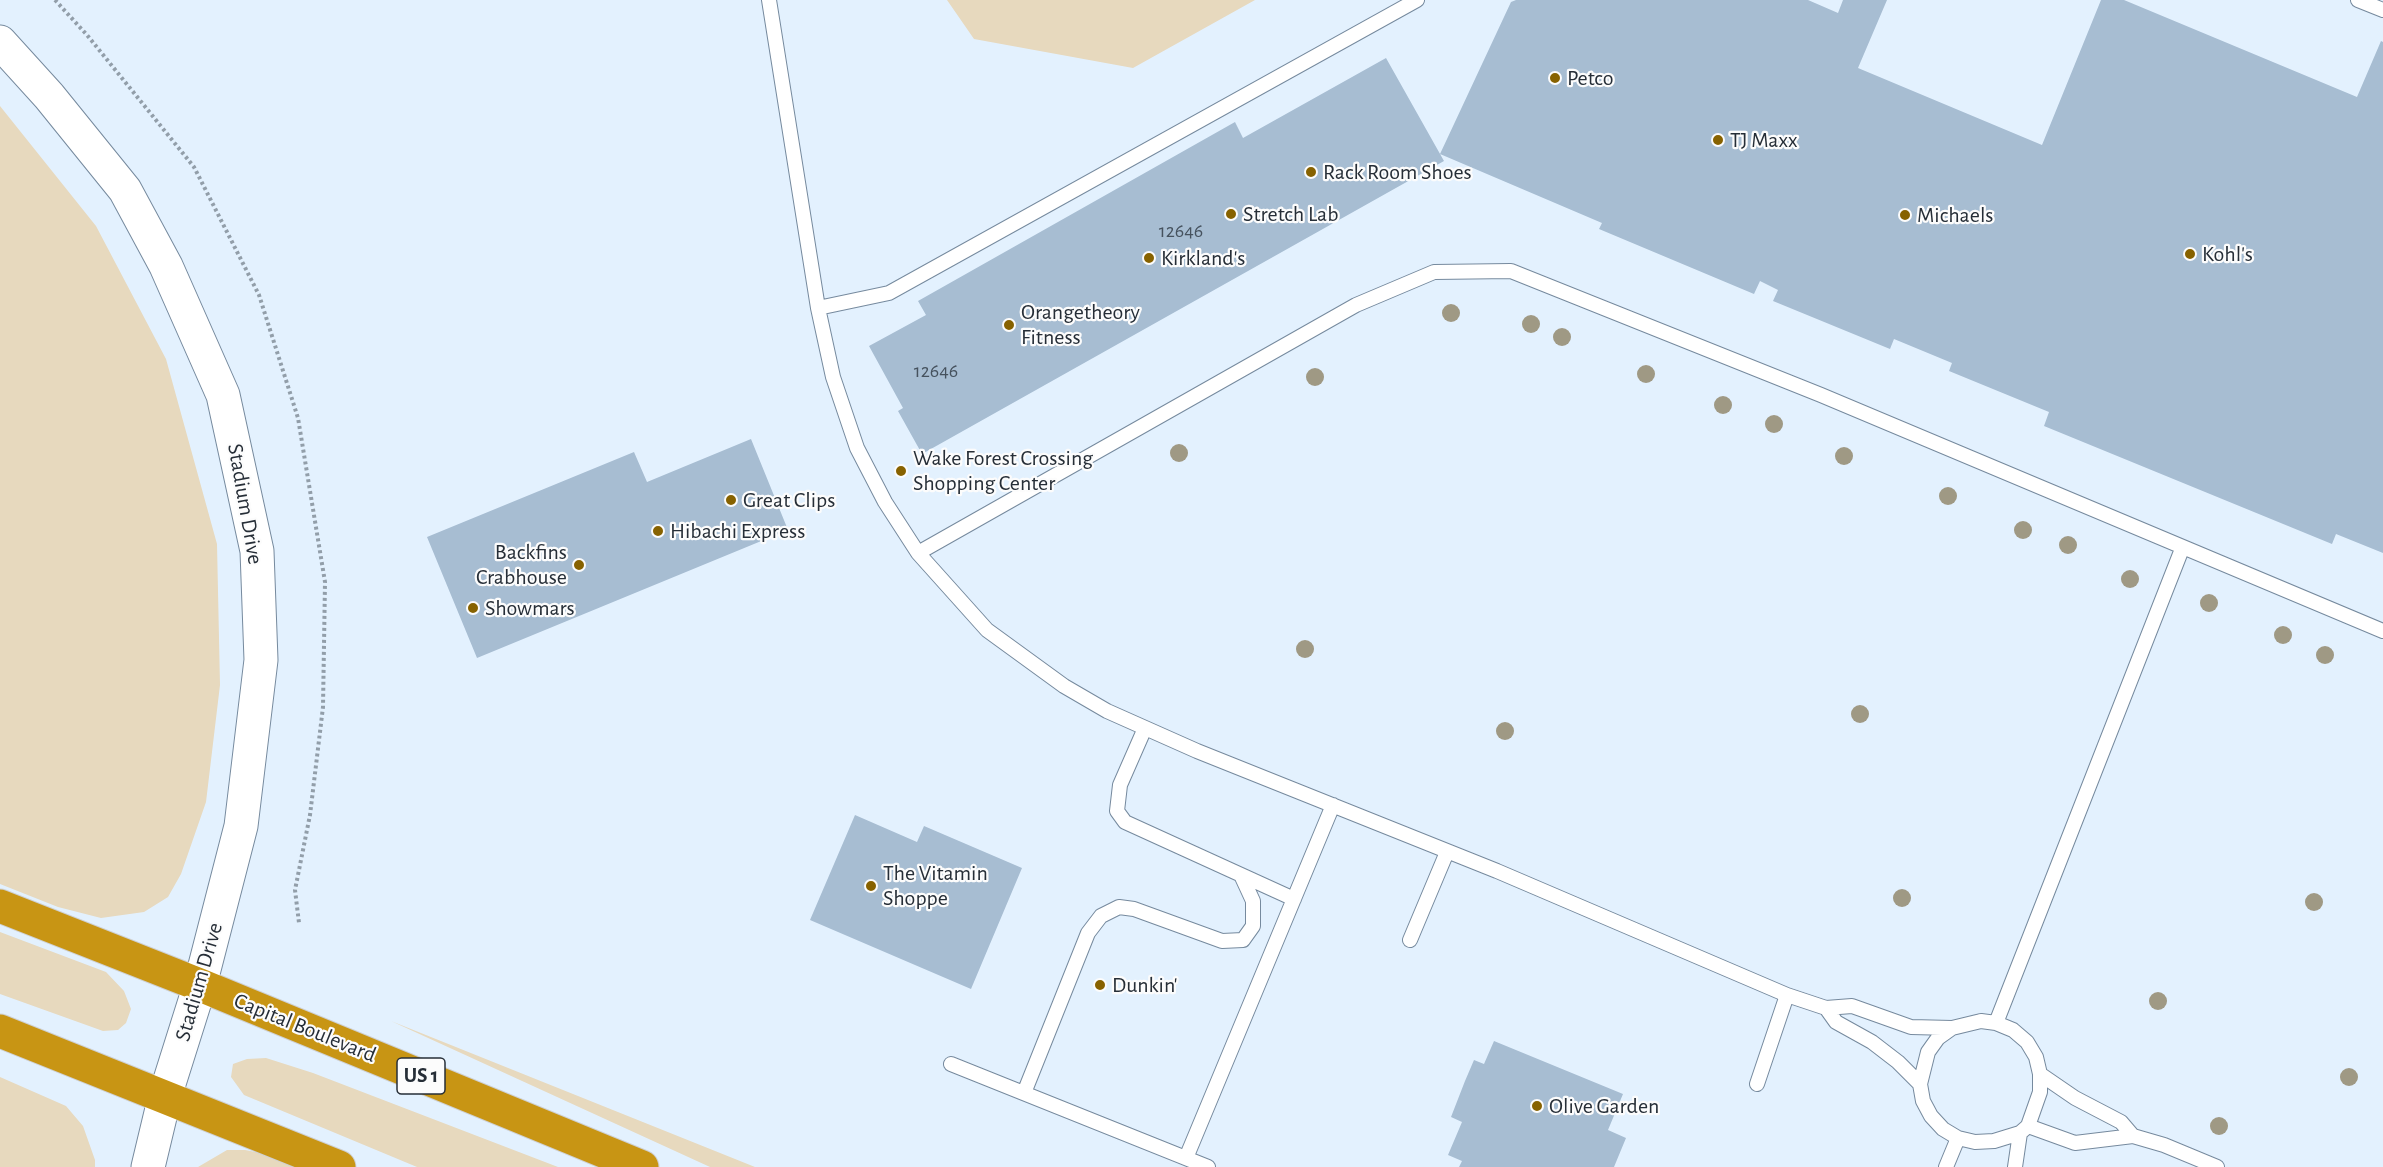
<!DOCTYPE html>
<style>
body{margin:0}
canvas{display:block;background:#e3f1fe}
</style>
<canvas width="2383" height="1167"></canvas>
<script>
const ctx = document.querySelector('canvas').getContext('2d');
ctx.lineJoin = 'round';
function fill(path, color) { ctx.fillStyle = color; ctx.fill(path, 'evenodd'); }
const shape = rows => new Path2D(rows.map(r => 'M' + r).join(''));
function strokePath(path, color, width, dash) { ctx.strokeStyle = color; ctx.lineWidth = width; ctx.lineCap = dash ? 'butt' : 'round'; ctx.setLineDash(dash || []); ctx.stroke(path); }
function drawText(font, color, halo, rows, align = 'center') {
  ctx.font = font + ' "Alegreya Sans",sans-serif'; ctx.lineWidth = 4.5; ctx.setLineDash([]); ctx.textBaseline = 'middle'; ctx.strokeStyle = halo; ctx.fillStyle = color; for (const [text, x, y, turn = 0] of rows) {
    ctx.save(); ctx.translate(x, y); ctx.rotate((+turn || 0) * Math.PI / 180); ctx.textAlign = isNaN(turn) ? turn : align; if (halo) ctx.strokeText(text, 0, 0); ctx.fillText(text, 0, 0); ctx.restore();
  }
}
fill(shape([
 [947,0,1255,0,1133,68,974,39],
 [0,106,96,226,166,359,217,544,220,685,206,802,181,874,168,897,144,912,101,918,58,907,0,884],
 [0,932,106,972,124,991,131,1009,126,1023,118,1030,103,1031,0,994],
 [391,1021,755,1167,710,1167],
 [266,1058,313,1073,558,1167,417,1167,244,1095,231,1077,233,1064,247,1059],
 [0,1077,66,1106,83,1126,95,1160,95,1167,0,1167],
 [227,1150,245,1150,277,1156,303,1167,198,1167]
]), '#e7d9be');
fill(shape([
 [1516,0,1808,0,1838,13,1843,0,1887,0,1858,68,2042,145,2101,0,2124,0,2357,97,2381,41,2383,42,2383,553,2336,534,2332,544,2044,426,2049,412,1949,371,1952,363,1894,339,1890,349,1773,301,1778,290,1760,281,1754,294,1599,229,1602,223,1440,154,1511,2],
 [1386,58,1444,161,922,454,898,411,903,408,869,346,926,315,918,301,1235,122,1243,138],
 [751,439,788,530,477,658,427,537,634,452,647,482],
 [855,815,917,842,924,826,1022,868,971,989,810,920],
 [1494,1041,1623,1094,1608,1130,1626,1138,1614,1167,1459,1167,1462,1161,1448,1155,1462,1122,1451,1117,1465,1081,1474,1060,1484,1064]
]), '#a7bdd2');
const lane = shape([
 [769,0,818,308,833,377,857,448,885,502,918,553,987,630,1064,686,1107,711,1197,751,1497,871,1787,995,1826,1008,1852,1006,1911,1027,1952,1028],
 [2358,0,2383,10],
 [818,308,889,293,1417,0],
 [918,553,1356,305,1434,272,1511,271,1821,395,2383,631],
 [1145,728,1120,785,1117,811,1125,822,1294,899],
 [1410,940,1447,852],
 [1826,1008,1836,1022,1872,1042,1898,1062,1920,1084],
 [1981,1021,1996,1023,2013,1030,2027,1042,2036,1057,2040,1074,2040,1092,2028,1126,2020,1133,1994,1141,1975,1142,1958,1138,1943,1129,1931,1116,1923,1101,1920,1084,1928,1052,1938,1038,1952,1028,1981,1021],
 [1996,1023,2182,549],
 [951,1064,1208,1167],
 [2040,1074,2075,1098,2121,1122,2133,1136],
 [1757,1084,1787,995],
 [1024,1093,1088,933,1101,916,1119,907,1134,909,1222,941,1243,940,1253,926,1253,901,1241,875],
 [2028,1126,2075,1143,2133,1136,2164,1145,2217,1167],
 [1186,1158,1333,805],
 [1946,1167,1958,1138],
 [2015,1167,2020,1133]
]);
const secondary = shape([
 [0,42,49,96,125,190,166,266,223,395,257,551,261,660,241,826,200,985,165,1096,148,1167]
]);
const highway = shape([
 [0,906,200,985,642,1167],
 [0,1031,339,1167]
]);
strokePath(lane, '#768a9e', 16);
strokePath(secondary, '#768a9e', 35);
strokePath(highway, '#cfd1d3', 35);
strokePath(shape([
 [55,0,87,35,194,167,259,295,298,418,325,582,323,707,310,815,295,890,299,923]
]), '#929ea9', 4, [3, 3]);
strokePath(lane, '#fff', 14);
strokePath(secondary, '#fff', 33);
strokePath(highway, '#c89514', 33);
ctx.fillStyle = '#9f9984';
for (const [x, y] of [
 [1451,313],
 [1531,324],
 [1562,337],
 [1646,374],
 [1315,377],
 [1723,405],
 [1774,424],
 [1179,453],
 [1844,456],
 [1948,496],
 [2023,530],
 [2068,545],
 [2130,579],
 [2209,603],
 [2283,635],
 [1305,649],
 [2325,655],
 [1860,714],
 [1505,731],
 [1902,898],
 [2314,902],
 [2158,1001],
 [2349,1077],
 [2219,1126]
]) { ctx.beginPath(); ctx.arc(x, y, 9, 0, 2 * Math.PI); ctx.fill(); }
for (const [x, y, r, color] of [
 [1555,78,6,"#876200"],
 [1718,140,6,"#876200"],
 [1311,172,6,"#876200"],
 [1231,214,6,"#876200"],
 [1905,215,6,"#876200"],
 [2190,254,6,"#876200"],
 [1149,258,6,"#876200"],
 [1009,325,6,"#876200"],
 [901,471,6,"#876200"],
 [731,500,6,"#876200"],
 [658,531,6,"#876200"],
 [579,565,6,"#876200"],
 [473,608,6,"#876200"],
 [871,886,6,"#876200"],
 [1100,985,6,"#876200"],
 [1537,1106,6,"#876200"]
]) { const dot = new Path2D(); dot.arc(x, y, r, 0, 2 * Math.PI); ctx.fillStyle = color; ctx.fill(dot); strokePath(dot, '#fcfcfc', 2); }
drawText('20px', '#46525e', null, [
 ["12646",1181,231],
 ["12646",936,371]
]);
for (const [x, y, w] of [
 [421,1076,48]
]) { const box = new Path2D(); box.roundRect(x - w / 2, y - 18, w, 36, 4.5); ctx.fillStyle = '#fcfcfc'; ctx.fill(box); strokePath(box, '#262e37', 1.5); }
drawText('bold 21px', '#262e37', null, [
 ["US 1",421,1076]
]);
drawText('22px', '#262e37', '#fcfcfc', [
 ["Petco",1567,78],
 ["TJ Maxx",1730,140],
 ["Rack Room Shoes",1323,172],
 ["Stretch Lab",1243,214],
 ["Michaels",1917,215],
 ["Kohl's",2202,254],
 ["Kirkland's",1161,258],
 ["Orangetheory",1021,312],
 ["Fitness",1021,337],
 ["Wake Forest Crossing",913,458],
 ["Shopping Center",913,483],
 ["Great Clips",743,500],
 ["Hibachi Express",670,531],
 ["Backfins",567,552,"right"],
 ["Crabhouse",567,577,"right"],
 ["Showmars",485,608],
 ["The Vitamin",883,873],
 ["Shoppe",883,898],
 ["Dunkin'",1112,985],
 ["Olive Garden",1549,1106]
], 'left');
drawText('22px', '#262e37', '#fcfcfc', [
 ["Stadium Drive",245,504,80],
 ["Stadium Drive",199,982,-74],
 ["Capital Boulevard",305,1028,22]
]);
</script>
